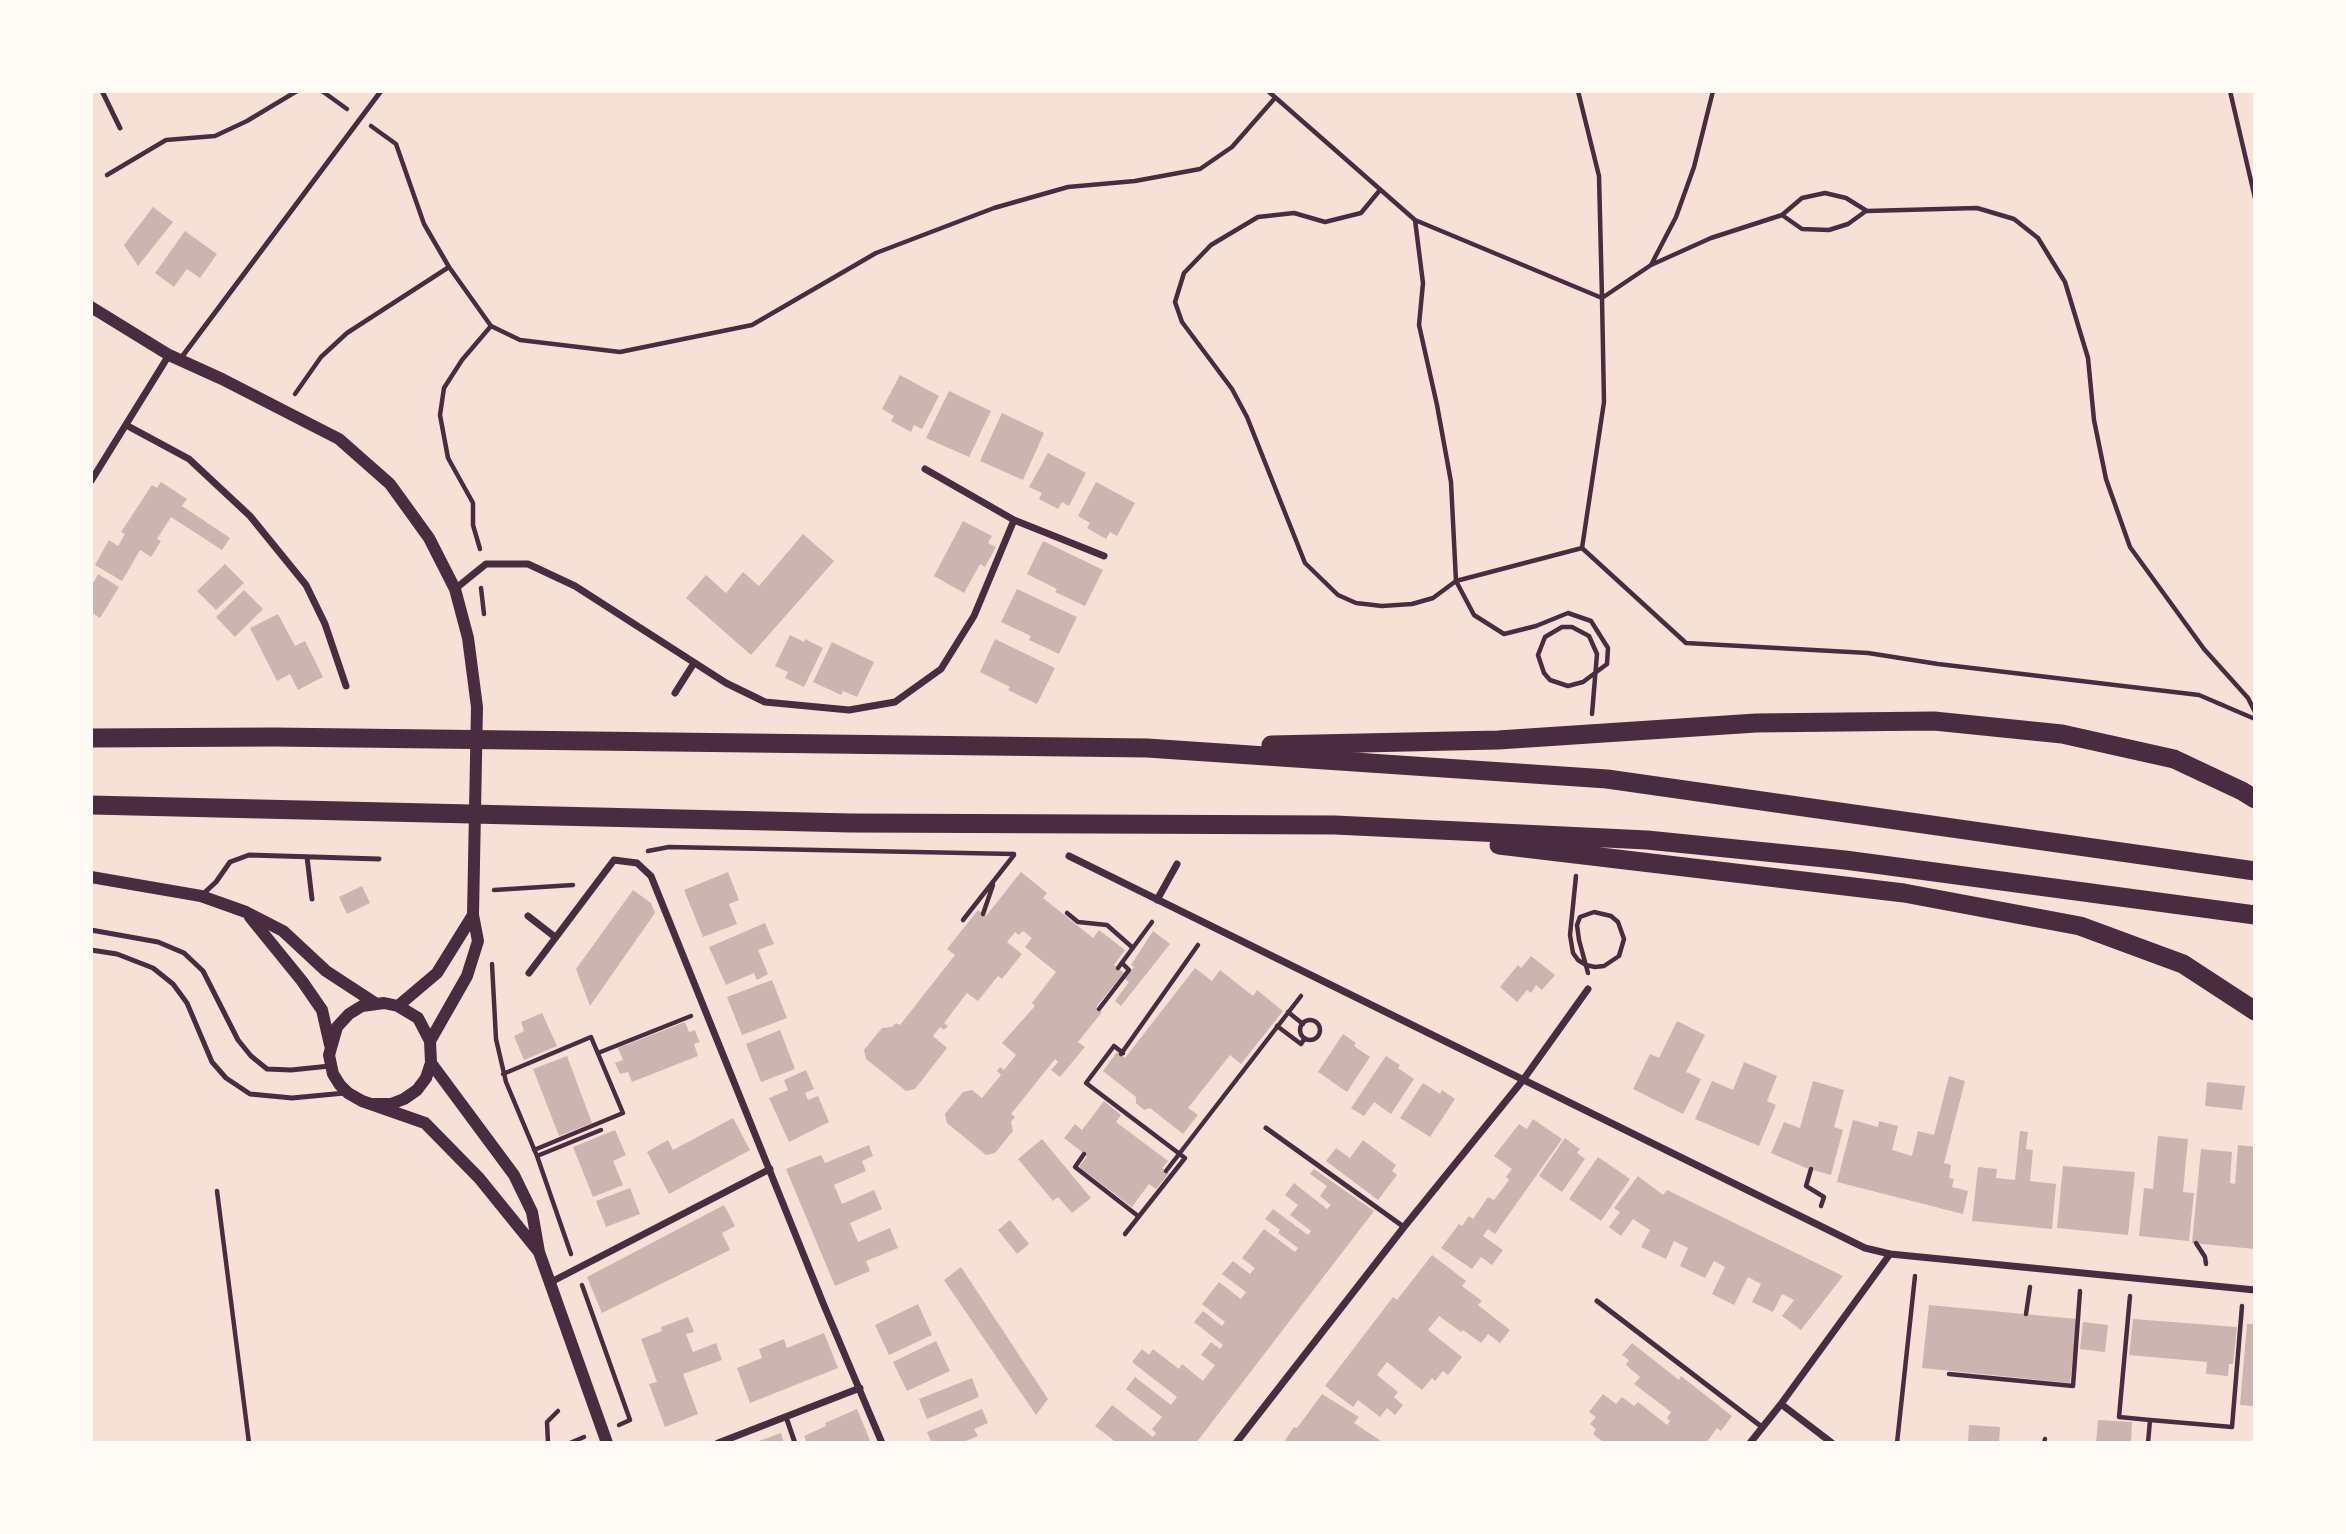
<!DOCTYPE html>
<style>
body{margin:0}
#map{position:relative;width:2346px;height:1534px;overflow:hidden;background:#f7e1d7;font-family:"Source Sans 3",sans-serif}
canvas{display:block}
.frame{position:absolute;inset:0;border:93px solid #fffaf5;pointer-events:none}
</style>
<div id="map">
<canvas width="2346" height="1534"></canvas>
<div class="frame"></div>
</div>
<script>
const ctx = document.querySelector('canvas').getContext('2d');
ctx.lineJoin = 'round';
function fill(path, color) { ctx.fillStyle = color; ctx.fill(path, 'evenodd'); }
const shape = rows => new Path2D(rows.map(r => 'M' + r).join(''));
function strokePath(path, color, width, dash) { ctx.strokeStyle = color; ctx.lineWidth = width; ctx.lineCap = dash ? 'butt' : 'round'; ctx.setLineDash(dash || []); ctx.stroke(path); }
fill(shape([
 [153,207,173,222,138,266,124,245],
 [185,231,217,254,200,278,187,269,174,287,155,273],
 [900,375,939,396,922,429,914,425,911,432,891,421,894,416,882,409],
 [949,391,991,411,969,457,926,438],
 [1002,413,1044,433,1023,480,980,461],
 [1048,453,1086,473,1069,506,1062,502,1058,509,1039,499,1042,493,1029,487],
 [161,482,187,499,182,506,230,538,222,550,171,517,157,539,161,541,151,557,140,550,122,581,95,565,109,540,118,546,125,534,121,532,152,485,157,488],
 [1096,482,1135,503,1117,536,1110,532,1106,539,1087,528,1090,523,1078,516],
 [963,521,992,536,988,543,996,547,985,567,980,564,964,593,934,576],
 [803,534,834,561,751,655,686,598,706,575,726,593,743,572,759,586],
 [1043,541,1103,570,1085,606,1055,592,1057,589,1027,574],
 [225,564,244,583,216,610,197,591],
 [98,574,119,587,100,618,91,612,91,581,94,582],
 [1017,589,1077,617,1059,654,1029,640,1031,636,1001,622],
 [244,590,263,609,235,637,216,617],
 [278,614,295,646,305,641,323,677,298,690,290,674,277,681,250,628],
 [790,635,804,642,805,639,823,648,804,687,785,678,788,672,775,666],
 [995,639,1055,668,1037,704,1008,690,1010,687,980,672],
 [832,642,874,662,857,697,843,691,841,695,813,682],
 [728,872,739,900,729,904,737,924,703,937,684,890],
 [1021,872,1047,893,1043,898,1093,938,1099,930,1125,950,1114,965,1124,973,1096,1007,1102,1012,1078,1042,1085,1047,1060,1077,1051,1070,1058,1062,1055,1059,1011,1114,1015,1117,1011,1122,1013,1131,995,1153,986,1155,947,1123,945,1114,963,1092,972,1090,982,1098,1001,1075,997,1071,1000,1067,1004,1070,1016,1055,1002,1043,1035,1006,1032,1003,1056,972,1025,947,1032,938,1023,931,1019,935,1015,932,1007,942,1022,954,1002,979,998,976,978,1001,967,993,944,1023,948,1026,944,1030,940,1027,933,1036,947,1048,915,1089,906,1091,866,1059,864,1050,882,1028,892,1027,896,1023,900,1025,955,955,947,949,978,910,986,916],
 [362,886,370,903,347,914,339,897],
 [633,890,651,903,655,913,590,1006,576,969],
 [765,923,774,944,758,950,768,974,757,980,754,973,726,985,709,947],
 [1153,931,1170,944,1121,1006,1115,1001,1129,982,1125,979,1134,967,1131,965],
 [1531,956,1555,975,1542,990,1536,985,1531,993,1527,990,1517,1002,1500,987,1518,965,1521,968],
 [1195,968,1212,981,1220,970,1253,996,1257,990,1283,1011,1241,1064,1230,1055,1188,1108,1198,1115,1183,1134,1150,1108,1144,1110,1136,1103,1136,1097,1103,1071,1117,1052,1125,1058],
 [772,980,787,1018,742,1035,727,997],
 [542,1013,557,1046,524,1060,514,1036,524,1031,521,1022],
 [1677,1021,1705,1035,1686,1072,1701,1079,1683,1114,1633,1089,1650,1054,1659,1058],
 [685,1022,689,1032,695,1030,697,1036,700,1042,694,1044,698,1056,632,1082,628,1072,620,1074,615,1063,623,1060,618,1048],
 [780,1030,795,1069,761,1082,746,1044],
 [1343,1034,1356,1043,1354,1046,1370,1057,1347,1092,1318,1072],
 [567,1056,592,1123,559,1136,533,1069],
 [1386,1056,1400,1065,1398,1068,1414,1079,1391,1114,1374,1102,1364,1116,1351,1108],
 [1744,1062,1777,1076,1767,1101,1776,1105,1759,1146,1695,1119,1712,1081,1733,1090],
 [806,1070,814,1089,805,1093,808,1100,818,1096,829,1122,789,1142,769,1098,788,1090,784,1080],
 [1949,1076,1965,1081,1944,1163,1951,1165,1949,1178,1954,1179,1952,1187,1968,1191,1963,1214,1837,1182,1853,1120,1878,1127,1879,1121,1898,1126,1892,1150,1912,1156,1918,1131,1934,1135],
 [1813,1081,1844,1090,1834,1127,1843,1130,1831,1175,1806,1168,1771,1153,1784,1122,1800,1128],
 [2207,1082,2245,1086,2242,1110,2205,1106],
 [1423,1083,1440,1094,1442,1090,1455,1099,1430,1137,1400,1118],
 [1104,1101,1121,1115,1116,1122,1168,1161,1162,1168,1169,1173,1156,1189,1149,1184,1132,1207,1079,1167,1087,1156,1064,1138,1075,1124,1082,1130],
 [733,1118,750,1150,669,1194,647,1152,668,1140,673,1150],
 [1533,1119,1562,1139,1495,1234,1488,1229,1483,1236,1503,1250,1492,1265,1481,1257,1472,1269,1441,1248,1459,1224,1462,1226,1469,1216,1473,1219,1488,1197,1494,1200,1509,1180,1506,1177,1512,1169,1494,1156,1519,1124,1527,1129],
 [615,1130,626,1155,613,1161,623,1185,593,1197,573,1147],
 [2020,1131,2028,1132,2026,1149,2033,1150,2030,1181,2056,1184,2052,1229,1972,1221,1978,1167,1997,1169,1996,1178,2015,1180],
 [2158,1136,2188,1139,2183,1192,2194,1193,2189,1241,2139,1236,2144,1188,2153,1189],
 [1565,1138,1580,1149,1577,1153,1585,1159,1562,1192,1539,1176],
 [1042,1139,1091,1198,1072,1213,1058,1197,1053,1201,1018,1159],
 [1363,1140,1396,1165,1392,1171,1397,1175,1378,1200,1326,1161,1336,1148,1350,1158],
 [869,1145,873,1156,862,1161,866,1171,834,1185,842,1204,874,1190,882,1209,850,1223,858,1242,890,1228,898,1248,866,1261,870,1271,835,1286,786,1169,821,1155,825,1163],
 [2238,1145,2255,1147,2255,1249,2192,1243,2201,1149,2232,1152,2230,1183,2235,1184],
 [1598,1157,1630,1179,1601,1221,1569,1199],
 [2063,1166,2135,1172,2128,1235,2057,1228],
 [1314,1169,1374,1211,1196,1443,1117,1443,1095,1426,1112,1405,1153,1437,1156,1433,1152,1429,1162,1417,1126,1389,1135,1377,1171,1405,1177,1397,1132,1362,1142,1349,1149,1355,1153,1349,1179,1369,1182,1364,1203,1381,1215,1365,1201,1355,1211,1342,1220,1349,1223,1345,1194,1322,1203,1311,1222,1326,1225,1322,1202,1304,1219,1282,1241,1299,1243,1296,1246,1292,1222,1274,1233,1261,1250,1274,1255,1268,1242,1258,1264,1229,1295,1252,1298,1248,1278,1233,1280,1230,1265,1219,1273,1209,1308,1235,1311,1231,1290,1215,1298,1205,1285,1195,1294,1183,1327,1209,1331,1205,1320,1196,1327,1186,1310,1174],
 [1638,1176,1663,1195,1667,1190,1843,1276,1801,1330,1782,1316,1794,1300,1782,1294,1773,1312,1752,1302,1761,1284,1748,1277,1734,1305,1712,1294,1725,1267,1714,1261,1705,1278,1680,1266,1688,1248,1674,1241,1666,1259,1641,1247,1650,1230,1633,1219,1621,1236,1609,1227,1620,1212,1614,1208],
 [630,1188,640,1214,606,1227,596,1201],
 [724,1205,735,1226,722,1233,730,1250,602,1313,587,1277],
 [1010,1220,1029,1244,1017,1254,998,1230],
 [1432,1255,1466,1281,1462,1286,1482,1301,1478,1305,1510,1330,1500,1343,1488,1334,1481,1343,1463,1330,1461,1332,1439,1316,1428,1330,1462,1357,1448,1375,1443,1371,1435,1381,1432,1378,1422,1390,1387,1362,1377,1375,1398,1392,1394,1397,1403,1405,1395,1415,1387,1408,1380,1417,1358,1400,1353,1407,1325,1386,1393,1297,1397,1300],
 [961,1267,1048,1399,1036,1415,944,1280],
 [918,1304,932,1335,889,1355,875,1325],
 [1929,1305,2077,1319,2070,1383,1922,1368],
 [688,1317,694,1332,686,1334,693,1352,716,1343,722,1360,683,1374,698,1414,665,1427,649,1384,657,1382,641,1339,662,1331,661,1327],
 [2133,1319,2237,1327,2233,1364,2229,1364,2228,1376,2206,1374,2207,1362,2129,1355],
 [2083,1322,2108,1325,2105,1352,2080,1349],
 [2247,1324,2255,1324,2254,1406,2240,1405],
 [824,1333,838,1368,750,1403,737,1368,762,1358,759,1349,784,1339,787,1348],
 [936,1341,950,1371,907,1391,893,1362],
 [1632,1343,1679,1380,1681,1376,1732,1416,1721,1431,1717,1428,1706,1443,1604,1443,1593,1434,1596,1429,1590,1424,1596,1417,1589,1412,1603,1394,1616,1404,1622,1397,1634,1406,1638,1402,1667,1425,1670,1421,1667,1418,1671,1412,1634,1384,1640,1377,1626,1365,1629,1360,1622,1355],
 [972,1378,979,1397,927,1419,919,1399],
 [1322,1394,1359,1417,1354,1423,1384,1443,1283,1443,1294,1427,1297,1428],
 [857,1409,871,1443,807,1443,804,1436,826,1426,825,1423],
 [982,1409,988,1423,974,1429,978,1436,961,1443,932,1443,927,1432],
 [2098,1420,2132,1422,2131,1443,2096,1443],
 [1969,1425,2000,1427,1999,1443,1968,1443],
 [781,1433,784,1443,760,1443,759,1441]
]), '#ccb4b1');
strokePath(shape([
 [322,91,347,109],
 [1268,91,1415,220,1602,298,1604,402,1582,548],
 [1578,91,1599,176,1602,297],
 [2230,91,2255,198],
 [371,126,396,144,424,224,449,267,491,326,520,340,620,352,752,325,876,253,994,208,1068,187,1135,181,1200,169,1232,147,1275,98],
 [107,175,166,140,215,136,247,121,297,91],
 [1380,190,1361,213,1325,222,1294,213,1258,217,1211,245,1184,273,1175,302,1182,322,1232,389,1247,417,1305,563,1338,595,1356,603,1382,606,1412,604,1433,598,1456,581,1582,548],
 [1782,215,1802,229,1829,230,1848,224,1866,211],
 [1415,220,1423,283,1419,325,1437,405,1451,482,1456,581,1474,615,1504,634,1536,626,1568,613,1591,621,1608,648,1607,664,1583,682,1568,686,1550,680,1544,673,1538,655,1545,637,1562,627,1572,627,1589,636,1597,654,1592,714],
 [1651,265,1711,238,1782,215,1802,198,1825,193,1846,198,1867,211,1977,208,2014,219,2038,238,2065,282,2088,358,2094,420,2106,479,2130,547,2204,649,2248,698,2255,712],
 [1602,298,1651,265,1676,217,1694,167,1713,91],
 [295,394,321,357,347,333,449,267],
 [1582,548,1686,643,1868,653,1938,664,2199,695,2255,719],
 [480,549,473,525,473,503,448,458,440,415,444,388,462,360,491,326],
 [481,588,484,614],
 [648,851,669,847,1014,854],
 [1576,876,1570,935,1573,953,1578,960,1586,965,1595,967,1604,966,1619,956,1624,939,1618,922,1611,916,1594,912,1580,917,1577,925,1579,940,1588,973],
 [494,890,573,885],
 [1067,913,1078,922,1107,925,1133,948],
 [983,914,993,885],
 [963,920,1014,855],
 [492,964,496,1039,506,1082,537,1156,571,1254],
 [1118,968,1152,922],
 [1099,1009,1129,970,1122,963],
 [1288,1012,1303,1024],
 '1300 1030a10 10 0 1 1 20 0a10 10 0 1 1-20 0Z',
 [1277,1026,1301,1044,1305,1038],
 [598,1053,691,1016],
 [1123,1053,1114,1046,1086,1083,1185,1158,1125,1234],
 [1121,1054,1198,945],
 [503,1074,591,1037,623,1113,534,1150],
 [1084,1154,1075,1167,1138,1216],
 [537,1156,601,1130],
 [1811,1169,1806,1186,1824,1197,1821,1206],
 [1166,1171,1301,996],
 [217,1191,249,1443],
 [2196,1243,2205,1257,2206,1264],
 [582,1285,630,1420,619,1425],
 [2130,1296,2119,1417,2150,1420,2232,1427,2242,1306],
 [2026,1314,2030,1287],
 [1949,1374,2073,1386,2080,1291],
 [548,1443,547,1422,558,1411],
 [570,1443,584,1437],
 [1897,1443,1915,1276],
 [2044,1443,2045,1439],
 [2148,1443,2150,1420]
]), '#4a2c40', 4.5);
strokePath(shape([
 [102,91,120,128],
 [181,358,381,91],
 [307,857,312,899],
 [203,894,216,882,230,862,249,855,379,859],
 [91,930,158,942,184,953,203,971,238,1040,251,1056,267,1069,291,1070,330,1066],
 [91,950,117,954,153,968,173,984,187,1003,212,1062,226,1078,250,1094,292,1098,345,1093],
 [1266,1128,1404,1227],
 [1597,1301,1762,1427],
 [786,1417,795,1443]
]), '#4a2c40', 5);
strokePath(shape([
 [126,425,189,459,250,516,306,585,325,624,346,686],
 [925,469,1014,520,1104,556],
 [91,481,169,355],
 [455,589,486,564,528,564,575,586,726,683,765,702,849,710,895,702,941,669,974,616,1014,520],
 [675,693,694,663],
 [1069,856,1865,1248,1890,1254,2255,1290],
 [1157,900,1177,864],
 [528,916,555,937],
 [529,973,614,860,637,863,651,876,823,1303,882,1443],
 [551,1282,770,1169],
 [1781,1404,1832,1443],
 [718,1443,860,1388],
 [1236,1443,1404,1227,1523,1080,1588,989],
 [1750,1443,1781,1404,1890,1254]
]), '#4a2c40', 7);
strokePath(shape([
 [91,307,169,355,222,379,339,439,390,484,429,538,455,589,468,638,477,707,473,915,478,941,467,976,430,1041],
 [91,877,201,896,246,912,283,931,326,971,375,1003],
 [250,917,302,981,322,1010,330,1045],
 [398,1006,437,973,473,915],
 [431,1063,514,1175,532,1212,539,1252,607,1443],
 [374,1104,391,1104,404,1099,417,1090,426,1078,431,1063,430,1041,418,1018,398,1006,384,1003,362,1006,349,1014,337,1027,329,1055,333,1074,340,1085,348,1093,362,1101,425,1123,479,1178,539,1252]
]), '#4a2c40', 12);
strokePath(shape([
 [91,738,274,737,1147,748,1607,779,2255,871],
 [1271,745,1498,740,1756,723,1934,721,2062,734,2174,759,2242,791,2255,799],
 [91,805,851,823,1335,825,1647,840,1845,860,2255,915],
 [1499,845,1904,893,2080,926,2183,964,2255,1011]
]), '#4a2c40', 19);
</script>
